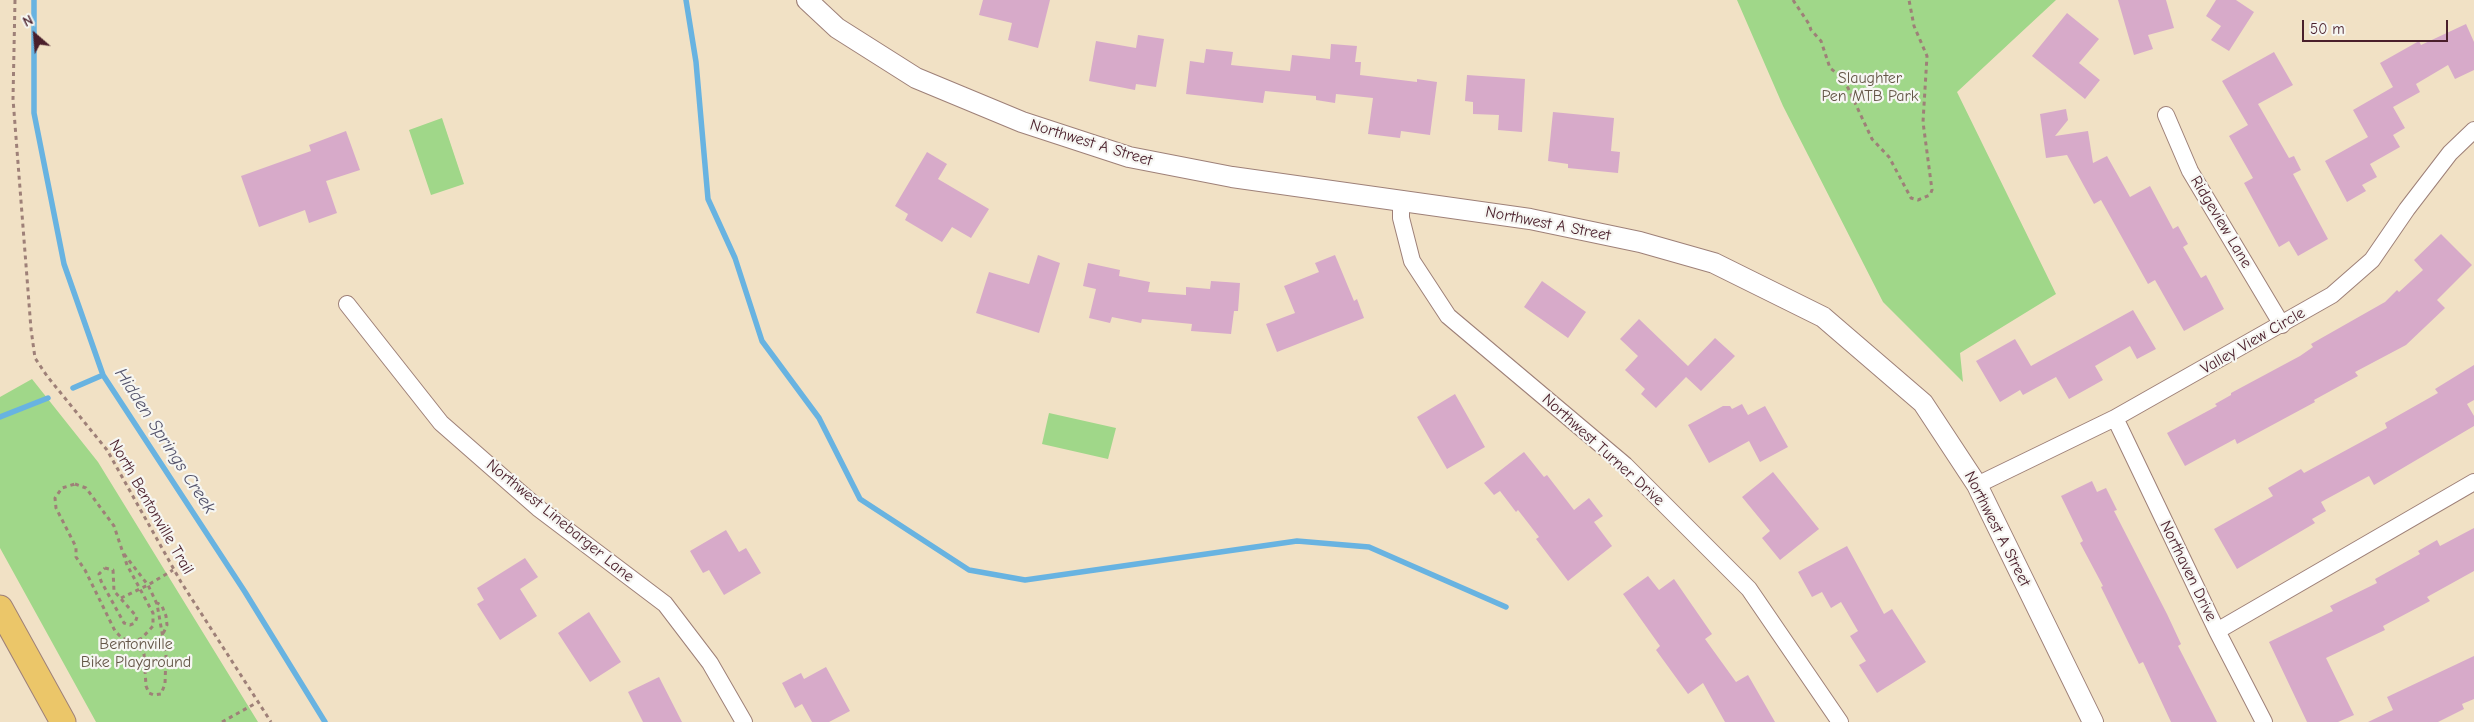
<!DOCTYPE html>
<style>
body{margin:0}
#map{position:relative;width:2474px;height:722px;overflow:hidden;background:#f1e1c5;font-family:"Comic Neue",sans-serif}
canvas{display:block}
.north{position:absolute;left:10px;top:10px;width:50px;height:50px;-webkit-text-stroke:4px #f6f6f2;paint-order:stroke;rotate:333deg;font-size:14px;font-weight:700;line-height:20px;text-align:center;color:#4a1f2b}
.north::after{content:'';display:block;margin:auto;width:18px;height:22px;background:#4a1f2b;clip-path:polygon(50% 0,100% 100%,50% 72%,0 100%)}
.scale{position:absolute;left:2302px;top:20px;width:146px;height:22px;box-sizing:border-box;border:2px solid #4a1f2b;border-top:0;padding-left:6px;font-size:15px;line-height:18px;white-space:nowrap;color:#4a1f2b;-webkit-text-stroke:4px #f6f6f2;paint-order:stroke}
</style>
<div id="map">
<canvas width="2474" height="722"></canvas>
<div class="north">N</div>
<div class="scale">50 m</div>
</div>
<script>
const ctx = document.querySelector('canvas').getContext('2d');
ctx.lineJoin = 'round';
function fill(path, color) { ctx.fillStyle = color; ctx.fill(path, 'evenodd'); }
const shape = rows => new Path2D(rows.map(r => 'M' + r).join(''));
function strokePath(path, color, width, dash) { ctx.strokeStyle = color; ctx.lineWidth = width; ctx.lineCap = dash ? 'butt' : 'round'; ctx.setLineDash(dash || []); ctx.stroke(path); }
function drawText(font, color, halo, rows, align = 'center') {
  ctx.font = font + ' "Comic Neue",sans-serif'; ctx.lineWidth = 4.5; ctx.setLineDash([]); ctx.textBaseline = 'middle'; ctx.strokeStyle = halo; ctx.fillStyle = color; for (const [text, x, y, turn = 0] of rows) {
    ctx.save(); ctx.translate(x, y); ctx.rotate((+turn || 0) * Math.PI / 180); ctx.textAlign = isNaN(turn) ? turn : align; if (halo) ctx.strokeText(text, 0, 0); ctx.fillText(text, 0, 0); ctx.restore();
  }
}
fill(shape([
 [1737,0,2056,0,1957,92,2056,294,1960,353,1963,382,1883,302,1783,106],
 [442,118,464,184,431,195,409,130],
 [32,379,98,462,258,722,96,722,0,548,0,397],
 [1049,413,1116,428,1108,459,1042,444]
]), '#a0d789');
strokePath(shape([
 [34,0,34,113,64,264,103,375,245,592,325,722],
 [686,0,696,62,708,199,735,258,762,341,819,418,860,499,969,570,1025,580,1297,541,1369,547,1506,607],
 [73,388,103,375],
 [0,417,48,398]
]), '#68b3e1', 5.5);
fill(shape([
 [983,0,1050,0,1038,48,1008,40,1012,23,979,15],
 [2118,0,2166,0,2174,28,2148,35,2153,49,2134,55],
 [2216,0,2236,0,2254,12,2229,51,2211,40,2221,26,2206,16],
 [2067,13,2099,39,2079,63,2100,80,2085,99,2032,56],
 [2466,24,2474,42,2474,70,2455,79,2448,65,2416,84,2420,92,2393,107,2405,128,2393,135,2400,147,2370,164,2377,177,2362,185,2366,191,2347,202,2325,161,2368,137,2353,110,2393,87,2380,63,2419,41,2421,45],
 [1138,35,1164,39,1156,87,1136,84,1135,90,1089,81,1096,41,1136,48],
 [1331,44,1357,46,1355,62,1361,62,1360,75,1417,82,1417,79,1437,82,1430,135,1401,131,1400,138,1368,134,1373,98,1336,94,1335,103,1316,100,1316,96,1265,91,1263,103,1186,94,1190,61,1204,63,1206,49,1233,52,1231,65,1290,71,1292,55,1330,59],
 [2274,52,2293,85,2258,104,2289,158,2294,156,2301,170,2293,174,2328,239,2298,256,2289,241,2279,247,2244,183,2253,178,2229,136,2248,125,2222,81],
 [1467,75,1525,79,1522,132,1498,130,1499,115,1473,114,1473,102,1465,101],
 [2066,109,2068,120,2055,136,2088,131,2093,163,2107,156,2130,197,2150,186,2173,229,2178,226,2188,244,2183,247,2201,278,2206,275,2224,309,2184,331,2155,280,2148,284,2101,200,2094,204,2067,155,2046,158,2040,114],
 [1553,112,1614,118,1611,151,1620,152,1618,173,1568,168,1568,164,1548,161],
 [346,131,360,170,326,181,337,213,309,223,305,210,259,227,241,176,311,151,309,145],
 [927,152,947,164,938,179,989,209,971,238,952,227,942,242,905,220,908,214,895,206],
 [2441,234,2472,265,2437,300,2445,308,2406,345,2355,372,2358,376,2314,400,2315,402,2237,444,2235,439,2185,466,2167,433,2217,406,2215,404,2231,395,2231,393,2300,356,2313,347,2311,344,2385,302,2397,290,2399,292,2423,270,2414,260],
 [1038,255,1060,263,1039,333,976,313,989,272,1029,284],
 [1335,255,1354,301,1357,299,1364,318,1277,352,1266,324,1295,313,1284,286,1319,272,1315,263],
 [1088,263,1120,270,1119,276,1150,282,1148,292,1186,295,1186,287,1210,289,1211,281,1240,283,1238,311,1234,311,1231,334,1191,331,1192,324,1142,319,1141,323,1112,317,1110,323,1089,318,1096,289,1083,286],
 [1542,281,1586,312,1568,338,1524,307],
 [2133,310,2156,349,2137,359,2130,346,2095,366,2103,380,2069,399,2056,377,2023,395,2020,390,2000,402,1976,361,2015,339,2031,366],
 [1639,319,1688,366,1715,338,1735,356,1701,391,1686,377,1656,408,1641,394,1645,389,1625,370,1638,356,1620,339],
 [2474,365,2474,400,2467,404,2474,416,2474,426,2374,485,2369,476,2321,502,2326,511,2312,519,2315,523,2237,569,2214,529,2273,496,2268,488,2301,469,2304,473,2387,428,2385,423,2438,393,2435,389],
 [1455,394,1485,447,1447,469,1417,417],
 [1742,404,1748,415,1765,406,1788,447,1760,462,1749,441,1709,463,1688,425,1723,406,1730,406,1732,409],
 [1524,452,1544,477,1547,475,1574,510,1589,498,1603,516,1594,522,1612,546,1568,581,1536,539,1539,537,1518,510,1516,512,1500,491,1494,495,1484,483],
 [1773,472,1819,529,1780,560,1762,538,1770,531,1742,497],
 [2092,481,2097,492,2106,488,2117,510,2114,511,2167,614,2181,644,2178,646,2217,722,2171,722,2143,662,2139,664,2101,587,2103,586,2080,543,2083,541,2061,496],
 [2474,528,2474,571,2427,597,2430,601,2383,626,2385,630,2326,658,2354,715,2338,722,2307,722,2269,642,2333,611,2330,606,2377,583,2375,579,2420,554,2418,551,2437,540,2440,546],
 [726,530,739,552,746,548,761,573,724,595,709,570,703,573,690,551],
 [1847,546,1884,614,1892,609,1926,662,1877,693,1859,665,1866,661,1850,636,1858,631,1841,602,1831,608,1822,592,1812,597,1798,572],
 [525,558,538,577,520,589,537,616,500,640,477,604,484,600,477,588],
 [1648,576,1659,590,1674,579,1712,634,1705,639,1736,682,1748,675,1775,722,1725,722,1703,683,1688,694,1656,650,1660,646,1623,594],
 [589,612,621,662,590,682,558,633],
 [2474,656,2474,699,2462,704,2464,709,2438,722,2368,722,2393,710,2387,697],
 [826,667,850,711,829,722,812,722,802,704,795,708,782,683,801,673,804,679],
 [659,677,682,722,643,722,628,692]
]), '#d7aac9');
const minor = shape([
 [2166,115,2190,171,2282,325],
 [1401,199,1401,218,1412,261,1448,316,1625,465,1749,589,1840,722],
 [347,304,441,423,538,508,665,604,710,663,744,722],
 [2115,418,2217,631,2264,722],
 [1977,485,2115,418,2332,295,2372,260,2407,209,2450,153,2474,130],
 [2217,631,2474,482]
]);
const tertiary = shape([
 [807,0,837,28,916,78,1022,122,1129,157,1232,177,1530,219,1640,242,1714,263,1823,317,1923,403,1977,485,2093,722]
]);
const primary = shape([
 [0,608,63,722]
]);
strokePath(minor, '#9e8078', 18);
strokePath(tertiary, '#9e8078', 22);
strokePath(primary, '#9e8078', 27);
strokePath(shape([
 [15,0,13,99,31,329,35,358,47,376,107,450,181,582,271,722],
 [1793,0,1809,24,1811,30,1821,41,1830,68,1839,75,1848,88,1872,139,1889,157,1911,198,1918,200,1930,195,1932,190,1923,122,1927,56,1914,26,1909,0],
 [75,484,86,488,114,526,127,565,153,613,153,626,142,638,133,642,122,638,115,631,85,570,76,557,76,547,56,508,55,498,62,488,75,484],
 [124,554,148,585,157,604,166,655,165,684,161,694,154,695,149,693,146,686,144,654,133,642],
 [105,568,113,570,114,591,137,617,135,623,130,625,124,623,101,581,99,574,105,568],
 [121,598,148,585,173,570],
 [156,602,162,606,166,616,167,625,162,636],
 [222,722,258,702]
]), '#9e8078', 3, [4, 4]);
strokePath(minor, '#fff', 16);
strokePath(tertiary, '#fff', 20);
strokePath(primary, '#ebc669', 25);
drawText('16px', '#645647', '#f6f6f2', [
 ["Slaughter",1870,78],
 ["Pen MTB Park",1870,96],
 ["Bentonville",136,644],
 ["Bike Playground",136,662]
]);
drawText('16px', '#4a1f2b', '#f6f6f2', [
 ["Northwest A Street",1091,143,17],
 ["Ridgeview Lane",2221,222,59],
 ["Northwest A Street",1548,224,11],
 ["Valley View Circle",2253,341,-30],
 ["Northwest Turner Drive",1603,450,42],
 ["North Bentonville Trail",151,507,60],
 ["Northwest Linebarger Lane",560,521,39],
 ["Northwest A Street",1997,529,63],
 ["Northaven Drive",2188,571,64]
]);
drawText('italic 18px', '#54536b', '#f6f6f2', [
 ["Hidden Springs Creek",165,441,57]
]);
</script>
